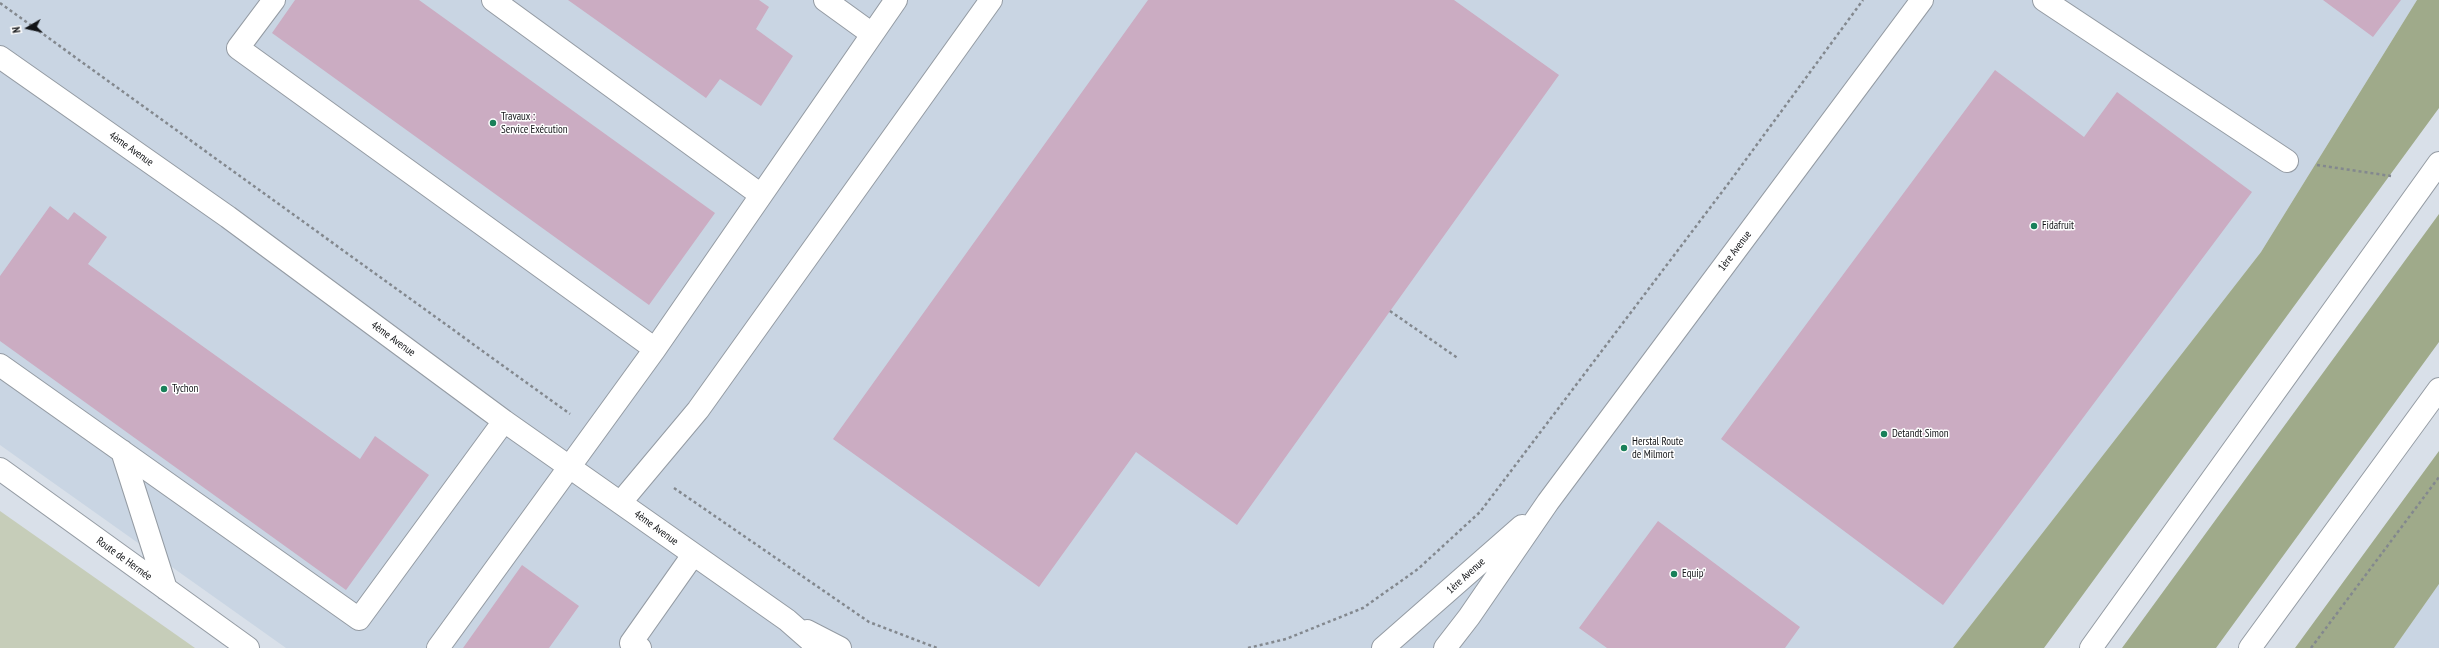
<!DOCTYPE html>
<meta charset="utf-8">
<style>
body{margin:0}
#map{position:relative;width:2439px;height:648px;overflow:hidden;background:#d9e0e9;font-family:"PT Sans Narrow",sans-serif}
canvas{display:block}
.north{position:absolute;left:8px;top:8px;width:40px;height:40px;-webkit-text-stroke:3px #fff;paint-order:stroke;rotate:261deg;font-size:11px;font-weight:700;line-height:16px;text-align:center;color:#121417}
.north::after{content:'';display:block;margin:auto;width:14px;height:18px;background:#121417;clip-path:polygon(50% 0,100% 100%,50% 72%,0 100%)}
</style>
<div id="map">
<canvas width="2439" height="648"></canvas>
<div class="north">N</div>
</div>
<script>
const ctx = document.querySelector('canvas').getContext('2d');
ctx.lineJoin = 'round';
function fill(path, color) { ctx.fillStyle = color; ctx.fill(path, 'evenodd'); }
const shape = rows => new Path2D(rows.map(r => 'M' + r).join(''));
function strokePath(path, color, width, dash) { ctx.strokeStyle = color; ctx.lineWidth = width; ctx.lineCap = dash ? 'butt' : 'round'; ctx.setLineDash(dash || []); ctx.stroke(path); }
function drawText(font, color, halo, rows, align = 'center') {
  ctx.font = font + ' "PT Sans Narrow",sans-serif'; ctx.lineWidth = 3; ctx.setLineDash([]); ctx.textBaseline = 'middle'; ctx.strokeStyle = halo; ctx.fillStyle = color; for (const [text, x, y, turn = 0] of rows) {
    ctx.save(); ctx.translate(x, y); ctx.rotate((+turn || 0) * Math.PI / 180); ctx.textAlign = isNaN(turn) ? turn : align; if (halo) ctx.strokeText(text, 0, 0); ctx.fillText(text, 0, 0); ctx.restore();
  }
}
fill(shape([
 [0,0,2417,0,2261,252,1953,648,286,648,0,445],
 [2439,584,2439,648,2394,648]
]), '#c9d5e3');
fill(shape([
 [0,511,195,648,0,648]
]), '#c6cdb9');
fill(shape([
 [2417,0,2439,0,2439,108,2044,648,1953,648,2261,252],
 [2439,214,2439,342,2216,648,2122,648],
 [2439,451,2439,584,2394,648,2295,648]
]), '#9faa8a');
fill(shape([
 [295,0,419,0,715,213,649,305,272,33],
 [568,0,759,0,769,7,756,29,793,56,761,106,720,79,706,98],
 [1148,0,1454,0,1559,75,1237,525,1136,452,1039,587,833,439],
 [2323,0,2401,0,2373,37],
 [1995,70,2084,137,2117,92,2252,192,1943,605,1721,439],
 [50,206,68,220,74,212,107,237,88,264,360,459,375,436,429,475,346,590,0,341,0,276],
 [1658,521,1800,627,1785,648,1607,648,1579,628],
 [522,565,579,606,549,648,463,648]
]), '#cbacc2');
const minor = shape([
 [274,0,238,48,655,349,438,648],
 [493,0,761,195],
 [825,0,872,34],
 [2044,0,2287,161],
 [0,57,228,217,504,421,787,620,819,648],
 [655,349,896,0],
 [0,365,359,619,504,421],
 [122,451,166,589],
 [0,469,248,648],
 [621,502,698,410,991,0],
 [807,631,840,648],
 [640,648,631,643,693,555],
 [1383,648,1522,526],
 [1445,648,1469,617,1548,502,1922,0],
 [2091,648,2439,163],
 [2250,648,2439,389]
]);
strokePath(minor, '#949ba3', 24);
strokePath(shape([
 [0,3,570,414],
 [2317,165,2391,176],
 [1390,311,1459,359],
 [674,488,869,622,937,648],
 [1248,648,1286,639,1363,608,1418,569,1480,512,1728,184,1863,0],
 [2311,648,2439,477]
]), '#83888e', 2.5, [3, 3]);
strokePath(minor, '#fff', 22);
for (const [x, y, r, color] of [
 [493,123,4,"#19805a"],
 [2034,226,4,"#19805a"],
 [164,389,4,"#19805a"],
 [1884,434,4,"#19805a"],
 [1624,448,4,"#19805a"],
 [1674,574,4,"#19805a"]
]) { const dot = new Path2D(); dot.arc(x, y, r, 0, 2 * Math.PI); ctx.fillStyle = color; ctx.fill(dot); strokePath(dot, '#fff', 1.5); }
drawText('11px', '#121417', '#fff', [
 ["Travaux :",501,117],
 ["Service Exécution",501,130],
 ["Fidafruit",2042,226],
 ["Tychon",172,389],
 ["Detandt Simon",1892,434],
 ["Herstal Route",1632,442],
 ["de Milmort",1632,455],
 ["Equip'",1682,574]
], 'left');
drawText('11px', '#121417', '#fff', [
 ["4ème Avenue",131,149,35],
 ["1ère Avenue",1735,251,-53],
 ["4ème Avenue",393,339,36],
 ["4ème Avenue",656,528,36],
 ["Route de Hermée",124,559,36],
 ["1ère Avenue",1466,576,-42]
]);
</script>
